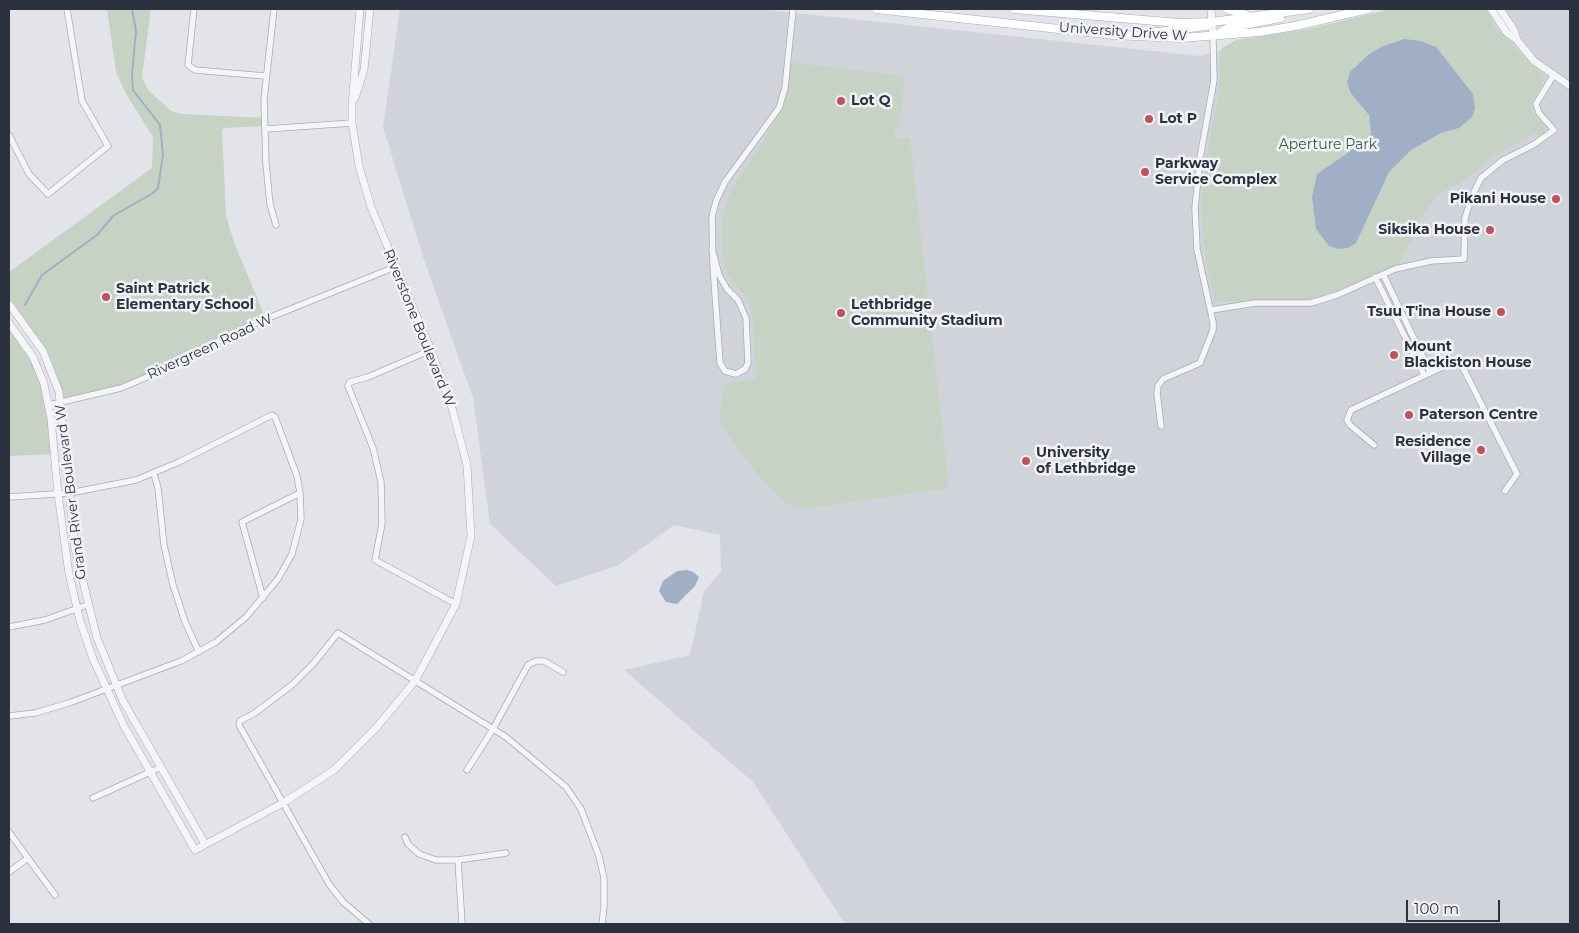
<!DOCTYPE html>
<style>
body{margin:0}
#map{position:relative;width:1579px;height:933px;overflow:hidden;background:#e2e4e9;font-family:Montserrat,sans-serif}
canvas{display:block}
.frame{position:absolute;inset:0;border:10px solid #2c3140;pointer-events:none}
.scale{position:absolute;left:1406px;top:900px;width:94px;height:22px;box-sizing:border-box;border:2px solid #2c3140;border-top:0;padding-left:6px;font-size:15px;line-height:18px;white-space:nowrap;color:#2c3140;-webkit-text-stroke:4px #f2f3f7;paint-order:stroke}
</style>
<div id="map">
<canvas width="1579" height="933"></canvas>
<div class="frame"></div>
<div class="scale">100 m</div>
</div>
<script>
const ctx = document.querySelector('canvas').getContext('2d');
ctx.lineJoin = 'round';
function fill(path, color) { ctx.fillStyle = color; ctx.fill(path, 'evenodd'); }
const shape = rows => new Path2D(rows.map(r => 'M' + r).join(''));
function strokePath(path, color, width, dash) { ctx.strokeStyle = color; ctx.lineWidth = width; ctx.lineCap = dash ? 'butt' : 'round'; ctx.setLineDash(dash || []); ctx.stroke(path); }
function drawText(font, color, halo, rows, align = 'center') {
  ctx.font = font + ' Montserrat,sans-serif'; ctx.lineWidth = 5; ctx.setLineDash([]); ctx.textBaseline = 'middle'; ctx.strokeStyle = halo; ctx.fillStyle = color; for (const [text, x, y, turn = 0] of rows) {
    ctx.save(); ctx.translate(x, y); ctx.rotate((+turn || 0) * Math.PI / 180); ctx.textAlign = isNaN(turn) ? turn : align; if (halo) ctx.strokeText(text, 0, 0); ctx.fillText(text, 0, 0); ctx.restore();
  }
}
fill(shape([
 [400,9,758,9,1199,56,1372,15,1386,9,1570,9,1570,922,1568,924,845,924,753,782,624,670,690,655,704,591,721,572,720,535,674,525,619,565,556,586,490,524,473,398,424,260,383,127]
]), '#d1d3db');
fill(shape([
 [107,9,151,9,142,77,148,90,171,111,182,114,265,118,266,126,224,128,222,130,226,216,234,242,266,319,121,388,61,403,51,368,9,304,9,272,152,168,153,137,126,94,116,72],
 [1391,9,1487,9,1495,28,1502,33,1519,53,1542,74,1542,85,1531,105,1534,114,1545,126,1543,136,1540,137,1536,133,1504,150,1490,159,1467,179,1439,194,1416,224,1413,238,1398,265,1311,301,1215,302,1205,260,1201,205,1205,163,1219,95,1220,54,1222,48,1236,40,1308,29],
 [788,62,905,76,899,128,895,127,895,138,910,138,949,488,803,509,786,504,758,476,719,422,724,383,756,379,753,319,747,297,733,283,723,261,722,214,732,189,775,122,771,121,779,108],
 [9,323,24,343,44,384,54,454,9,456]
]), '#c6d3c4');
fill(shape([
 [1404,39,1421,41,1436,47,1473,94,1475,108,1472,117,1459,128,1441,133,1411,150,1389,172,1356,243,1348,248,1338,249,1329,246,1316,229,1312,197,1317,174,1365,141,1371,133,1369,115,1350,92,1347,82,1350,72,1368,55,1381,47],
 [687,570,693,572,699,577,695,586,677,604,666,602,659,591,663,581,677,571]
]), '#a0aec6');
strokePath(shape([
 [25,305,42,275,97,235,113,216,153,193,158,188,163,155,160,125,133,90,132,74,136,31,132,9]
]), '#a0aec6', 2);
const minor = shape([
 [194,9,188,65,195,70,265,76],
 [274,9,264,100,266,164,270,204,276,225],
 [266,129,352,123],
 [9,135,29,174,48,194,108,146,82,101,67,9],
 [712,249,719,275,727,289,738,300,746,318,748,363,745,369,736,374,725,371,720,363,713,265,712,217,716,201,725,182,779,108,785,88,793,9],
 [1383,274,1430,372],
 [1375,277,1424,375],
 [1211,310,1255,303,1311,303,1337,295,1395,269,1431,261,1464,259,1465,218,1472,196,1481,178,1503,160,1533,145,1554,130,1539,113,1536,104,1553,76],
 [431,350,368,377,350,382,348,386,373,448,381,482,382,524,375,560,456,604],
 [49,405,121,388,154,374,246,327,395,267],
 [1161,426,1157,393,1158,386,1163,379,1200,363,1213,330,1213,322,1197,249,1195,208,1200,158,1214,80,1213,36],
 [1374,445,1350,425,1347,420,1351,410,1451,363,1461,364,1517,474,1505,491],
 [154,474,158,488,164,545,173,585,185,622,199,652],
 [9,497,70,493,136,480,179,462,272,415,275,417,297,476,300,493,301,519,292,554,278,579,246,617,216,642,181,661,69,703,35,713,9,716],
 [263,598,242,522,300,493],
 [9,627,45,620,87,605],
 [467,770,493,729,528,665,536,661,544,661,563,672],
 [93,798,161,767],
 [9,832,55,895],
 [405,837,408,844,419,854,436,860,458,860,506,853],
 [458,860,462,924],
 [9,872,28,858],
 [369,924,343,902,329,884,239,725,240,721,255,713,293,684,313,664,338,633,506,737,566,787,581,809,599,856,604,878,604,906,602,924]
]);
const tertiary = shape([
 [1211,9,1213,36],
 [1491,9,1507,33,1517,40],
 [1500,9,1514,30,1517,40,1534,61,1570,86],
 [355,98,364,70,370,9],
 [9,304,43,351,59,392,75,549,97,638,123,701,205,844],
 [9,323,33,357,44,384,51,419,58,494,69,574,80,621,93,659,124,726,195,850,283,803,334,770,376,728,415,681,456,604,471,536,467,465,452,408,431,350,371,207,359,166,352,123,352,105,360,9]
]);
const secondary = shape([
 [876,9,1114,35,1181,38,1259,32,1295,26,1368,9],
 [1014,9,1179,23,1212,22,1309,9],
 [1227,9,1247,15],
 [1141,34,1206,26],
 [1217,34,1228,28,1280,18]
]);
strokePath(minor, '#a8abb3', 7);
strokePath(tertiary, '#a8abb3', 8);
strokePath(secondary, '#a8abb3', 9);
strokePath(minor, '#f5f5f8', 5.5);
strokePath(tertiary, '#f5f5f8', 7);
strokePath(secondary, '#fff', 8);
for (const [x, y, r, color] of [
 [841,101,5,"#c35256"],
 [1149,119,5,"#c35256"],
 [1145,172,5,"#c35256"],
 [1556,199,5,"#c35256"],
 [1490,230,5,"#c35256"],
 [106,297,5,"#c35256"],
 [1501,312,5,"#c35256"],
 [841,313,5,"#c35256"],
 [1394,355,5,"#c35256"],
 [1409,415,5,"#c35256"],
 [1481,450,5,"#c35256"],
 [1026,461,5,"#c35256"]
]) { const dot = new Path2D(); dot.arc(x, y, r, 0, 2 * Math.PI); ctx.fillStyle = color; ctx.fill(dot); strokePath(dot, '#f2f3f7', 2); }
drawText('14px', '#2c3140', '#f2f3f7', [
 ["University Drive W",1123,32,4],
 ["Riverstone Boulevard W",419,328,68],
 ["Rivergreen Road W",210,347,-25],
 ["Grand River Boulevard W",71,492,-97]
]);
drawText('bold 14px', '#2c3140', '#f2f3f7', [
 ["Lot Q",851,101],
 ["Lot P",1159,119],
 ["Parkway",1155,164],
 ["Service Complex",1155,180],
 ["Pikani House",1546,199,"right"],
 ["Siksika House",1480,230,"right"],
 ["Saint Patrick",116,289],
 ["Elementary School",116,305],
 ["Lethbridge",851,305],
 ["Community Stadium",851,321],
 ["Tsuu T'ina House",1491,312,"right"],
 ["Mount",1404,347],
 ["Blackiston House",1404,363],
 ["Paterson Centre",1419,415],
 ["Residence",1471,442,"right"],
 ["Village",1471,458,"right"],
 ["University",1036,453],
 ["of Lethbridge",1036,469]
], 'left');
drawText('14px', '#3c5b3a', '#f2f3f7', [
 ["Aperture Park",1328,145]
]);
</script>
